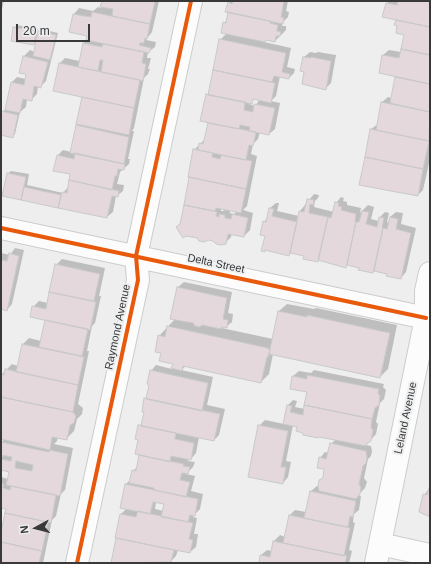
<!DOCTYPE html>
<style>
body{margin:0}
#map{position:relative;width:431px;height:564px;overflow:hidden;background:#eee;font-family:Helvetica,sans-serif}
canvas{display:block}
.frame{position:absolute;inset:0;border:2px solid #39393a;pointer-events:none}
.north{position:absolute;left:16px;top:508px;width:40px;height:40px;-webkit-text-stroke:3px #edeeef;paint-order:stroke;rotate:263deg;font-size:11px;font-weight:700;line-height:16px;text-align:center;color:#39393a}
.north::after{content:'';display:block;margin:auto;width:14px;height:18px;background:#39393a;clip-path:polygon(50% 0,100% 100%,50% 72%,0 100%)}
.scale{position:absolute;left:16px;top:24px;width:74px;height:18px;box-sizing:border-box;border:2px solid #39393a;border-top:0;padding-left:5px;font-size:12px;line-height:14px;white-space:nowrap;color:#39393a;-webkit-text-stroke:3px #edeeef;paint-order:stroke}
</style>
<div id="map">
<canvas width="431" height="564"></canvas>
<div class="frame"></div>
<div class="north">N</div>
<div class="scale">20 m</div>
</div>
<script>
const ctx = document.querySelector('canvas').getContext('2d');
ctx.lineJoin = 'round';
function fill(path, color) { ctx.fillStyle = color; ctx.fill(path, 'evenodd'); }
const shape = rows => new Path2D(rows.map(r => 'M' + r).join(''));
function strokePath(path, color, width, dash) { ctx.strokeStyle = color; ctx.lineWidth = width; ctx.lineCap = dash ? 'butt' : 'round'; ctx.setLineDash(dash || []); ctx.stroke(path); }
function drawText(font, color, halo, rows, align = 'center') {
  ctx.font = font + ' Helvetica,sans-serif'; ctx.lineWidth = 4; ctx.setLineDash([]); ctx.textBaseline = 'middle'; ctx.strokeStyle = halo; ctx.fillStyle = color; for (const [text, x, y, turn = 0] of rows) {
    ctx.save(); ctx.translate(x, y); ctx.rotate((+turn || 0) * Math.PI / 180); ctx.textAlign = isNaN(turn) ? turn : align; if (halo) ctx.strokeText(text, 0, 0); ctx.fillText(text, 0, 0); ctx.restore();
  }
}
fill(shape([
 [1,1,4,1,1,13],
 [103,1,159,1,152,32,146,40,156,42,155,47,148,52,147,58,151,58,148,69,150,69,148,74,144,78,134,128,132,131,134,131,128,159,130,159,129,164,120,172,117,184,124,185,123,191,117,196,116,196,113,212,107,217,4,196,8,173,11,171,29,174,27,185,63,193,68,187,72,173,57,156,63,150,71,152,77,126,80,123,83,96,60,63,65,58,80,61,83,43,87,40,88,35,70,31,74,14,79,8,93,11,98,7,101,8],
 [231,1,288,1,286,11,289,12,288,17,283,22,282,26,286,26,286,30,275,41,267,39,264,42,291,48,287,67,295,69,294,73,289,78,280,76,276,96,271,101,280,103,275,129,269,134,260,132,258,139,253,144,251,154,257,156,247,206,243,210,253,213,250,230,244,236,232,233,231,237,225,243,197,237,177,227,181,222,191,176,194,150,205,139,209,122,207,95,209,93,220,40,227,33,224,23,227,20,229,3],
 [255,98,260,99,255,106,249,104,249,102,251,102],
 [221,208,226,209,223,211,221,211],
 [230,210,237,211,234,214,230,213],
 [389,1,430,1,430,159,423,190,418,195,371,129,378,124,382,102,388,97,392,98,396,76,383,55,389,50,401,52,405,34,398,25,395,25,397,19,387,3],
 [17,25,38,29,37,34,42,29,58,33,46,81,40,87,38,86,37,94,31,100,27,99,26,107,20,112,15,134,12,137,1,134,2,112,6,109,12,82,17,77,26,79,27,74,21,72,24,56,30,50,35,52,37,40,33,44,14,28],
 [310,52,316,53,318,52,336,55,331,83,326,88,305,71,304,57],
 [314,194,319,195,318,198,315,201,314,207,334,212,336,203,341,197,344,198,343,201,347,202,347,205,361,208,360,213,368,205,374,207,371,219,379,221,380,217,385,212,389,213,387,222,389,223,390,217,396,212,403,213,401,224,416,228,406,272,401,278,375,270,373,272,348,264,345,267,331,264,332,262,291,252,289,255,266,249,265,251,266,236,264,222,268,217,270,208,276,203,279,203,277,211,299,216,300,211],
 [15,248,24,250,12,304,7,310,1,308,1,253,10,255],
 [62,259,105,268,99,296,101,296,95,323,92,326,87,351,89,351,78,404,83,408,82,414,77,419,74,431,66,439,58,437,57,441,54,444,73,448,65,490,61,494,56,516,52,520,43,563,1,563,1,536,7,508,1,507,1,477,8,479,10,471,1,469,1,458,4,455,1,454,1,444,4,439,1,438,1,375,12,364,18,366,23,344,29,338,41,341,46,319,33,307,39,301,48,303,56,265],
 [184,282,232,292,228,313,233,314,232,322,226,327,218,326,217,327,273,339,279,311,287,304,314,309,316,308,397,325,388,369,380,377,273,354,269,374,261,382,186,366,181,370,213,377,207,405,225,409,219,435,214,440,199,437,196,453,191,459,189,459,188,461,195,462,193,467,186,474,195,476,191,491,203,494,200,509,194,515,193,517,197,518,194,534,198,534,196,547,190,552,178,550,176,556,172,560,171,563,112,563,121,514,127,508,126,484,131,479,133,471,138,466,140,454,139,426,143,422,150,384,151,371,156,365,172,369,174,363,162,352,159,336,175,319,171,318,178,287],
 [156,502,165,504,164,511,155,509],
 [314,370,384,384,383,387,386,390,384,399,380,403,376,422,378,424,376,434,366,445,371,446,372,451,371,456,368,459,364,478,367,482,365,488,358,495,361,496,359,510,354,514,353,522,355,523,349,550,352,551,349,563,260,563,261,555,267,550,272,551,274,541,280,535,285,537,290,515,295,510,306,512,311,491,317,486,319,486,324,478,326,469,320,458,325,452,329,453,331,444,336,439,304,432,298,426,293,425,286,461,291,462,288,477,283,483,259,426,265,420,284,424,288,405,293,400,297,401,295,407,305,409,308,391,293,376,299,371,311,373],
 [429,489,430,489,430,516,424,495]
]), '#0003');
const building = shape([
 [102,1,155,1,150,24,112,16,113,9,100,7,102,1],
 [233,1,284,1,281,17,284,18,283,24,225,12,228,2,232,4,233,1],
 [398,1,430,1,430,27,382,17,386,3,397,5,398,1],
 [92,12,150,24,147,39,145,38,144,43,140,43,139,45,151,48,149,53,86,40,87,36,69,32,73,14,91,17,92,12],
 [228,12,270,21,270,23,278,25,277,31,281,32,280,36,276,36,275,42,266,40,265,42,221,33,223,22,226,23,228,12],
 [396,20,430,27,430,55,401,49,404,35,396,33,397,26,394,25,396,20],
 [13,27,36,32,34,45,11,41,13,27],
 [38,31,56,35,50,60,33,56,38,31],
 [219,39,286,53,282,72,290,74,289,79,274,76,272,82,213,70,219,39],
 [83,43,102,47,103,44,144,52,142,63,146,64,143,81,101,72,103,60,100,60,98,71,78,67,83,43],
 [401,49,430,55,430,84,379,73,382,55,399,58,401,49],
 [23,56,48,62,41,88,34,86,32,101,23,99,20,113,5,110,11,82,24,85,26,74,19,73,23,56],
 [303,57,311,58,311,57,331,61,326,90,302,84,304,72,300,71,303,57],
 [59,63,140,80,134,108,53,91,59,63],
 [213,70,275,83,271,103,253,99,252,104,208,95,213,70],
 [395,77,430,84,430,112,390,103,395,77],
 [206,94,245,102,244,110,253,112,254,104,275,108,269,135,249,131,250,127,240,125,239,129,200,121,206,94],
 [82,97,134,108,129,135,76,124,82,97],
 [381,102,430,112,429,141,376,130,381,102],
 [1,111,18,115,13,138,1,135,1,111],
 [208,123,256,132,253,146,249,145,246,160,198,150,199,143,203,144,208,123],
 [76,125,129,137,124,164,70,153,76,125],
 [370,129,429,141,423,169,365,157,370,129],
 [193,149,213,153,212,157,220,159,221,155,252,161,246,189,188,177,193,149],
 [75,153,125,164,124,170,118,169,117,176,115,176,112,190,69,180,70,174,53,171,57,155,74,159,75,153],
 [365,157,423,169,418,196,359,185,365,157],
 [7,173,26,177,21,200,2,196,7,173],
 [189,177,246,189,241,213,216,208,215,211,184,205,189,177],
 [69,180,119,191,118,197,112,196,107,218,58,208,62,192,67,193,69,180],
 [24,187,61,195,58,208,21,200,24,187],
 [307,199,314,200,313,205,310,204,309,213,328,217,318,262,303,259,304,256,290,253,299,211,304,212,307,199],
 [335,202,339,203,338,206,342,207,341,210,356,214,355,222,356,222,346,268,318,260,328,217,331,218,335,202],
 [184,205,217,212,216,216,219,217,219,214,225,215,225,218,231,219,232,214,248,218,244,237,228,234,226,244,221,245,216,244,213,241,208,240,204,242,199,241,197,238,186,236,183,238,176,227,180,224,184,205],
 [269,208,274,209,272,216,297,222,289,256,265,250,265,252,261,251,265,236,260,235,263,221,266,222,269,208],
 [362,211,369,212,366,224,377,227,379,217,384,218,382,228,383,228,373,273,358,270,359,268,347,265,356,222,359,222,362,211],
 [390,217,398,219,396,229,411,233,401,279,386,276,387,274,374,271,383,228,387,229,390,217],
 [9,253,19,256,7,311,1,309,1,260,7,261,9,253],
 [55,264,100,274,94,301,49,292,55,264],
 [177,287,227,298,223,319,228,320,227,328,221,327,221,329,202,325,200,327,195,326,193,323,170,319,177,287],
 [49,292,96,302,90,330,30,317,32,306,46,309,49,292],
 [278,311,307,317,307,315,390,333,380,378,269,354,278,311],
 [45,320,88,329,82,356,39,347,45,320],
 [167,326,268,348,268,349,270,349,268,357,267,357,261,383,183,366,182,371,171,368,173,364,159,361,161,353,155,352,158,335,165,337,167,326],
 [22,344,84,357,78,385,16,372,22,344],
 [5,369,78,385,73,412,1,397,1,374,4,375,5,369],
 [150,370,208,383,202,411,146,399,149,385,147,384,150,370],
 [307,375,379,389,378,393,380,396,379,405,375,408,372,419,304,405,307,392,290,389,292,376,307,379,307,375],
 [1,397,73,412,76,416,74,423,70,425,67,440,52,437,50,450,1,439,1,397],
 [144,398,220,414,214,441,141,426,144,412,142,412,144,398],
 [287,405,292,406,290,412,303,415,304,405,372,419,371,428,373,430,371,441,366,444,366,446,319,437,318,438,303,435,303,433,296,431,297,427,283,424,287,405],
 [138,425,176,433,175,439,194,443,191,460,171,456,170,462,135,454,138,440,135,439,138,425],
 [258,425,288,431,281,467,286,467,283,484,248,477,258,425],
 [1,442,49,452,50,450,68,454,60,496,6,485,9,472,1,470,1,459,11,461,12,457,1,455,1,442],
 [16,461,33,465,32,471,15,468,16,461],
 [330,443,366,451,367,457,366,463,363,466,359,484,361,488,360,494,356,499,319,491,318,487,319,480,323,478,324,469,317,468,319,457,326,459,330,443],
 [139,455,184,464,183,466,190,467,188,474,182,473,180,480,190,482,186,497,154,490,154,488,129,483,132,470,136,471,139,455],
 [1,484,4,484,3,488,10,490,11,486,56,495,51,523,5,513,6,509,1,508,1,484],
 [125,484,198,499,195,516,190,515,188,522,161,517,164,504,153,502,150,514,120,508,125,484],
 [430,485,430,517,419,512,423,494,427,495,430,485],
 [310,491,356,501,353,517,350,516,348,527,304,518,310,491],
 [138,511,193,523,189,539,193,540,190,553,115,538,120,514,136,517,138,511],
 [5,513,48,522,42,551,1,542,1,532,5,513],
 [289,515,350,528,344,556,283,543,289,515],
 [116,538,174,550,171,562,111,563,116,538],
 [273,541,347,556,345,563,259,563,260,555,270,557,273,541],
 [1,542,42,551,39,563,1,563,1,542]
]);
fill(building, '#e4d8dd');
strokePath(building, '#c9c9c9', 1);
const minor = shape([
 [1,228,426,318],
 [380,544,430,555],
 [77,563,138,280,136,256,191,1],
 [376,563,426,318,426,291,430,273]
]);
strokePath(minor, '#ccc', 24);
strokePath(minor, '#fcfcfc', 22);
strokePath(shape([
 [1,228,426,318],
 [77,563,138,280,136,256,191,1]
]), '#e8590c', 4);
drawText('11px', '#39393a', '#edeeef', [
 ["Delta Street",216,264,12],
 ["Raymond Avenue",118,327,-78],
 ["Leland Avenue",406,418,-78]
]);
</script>
